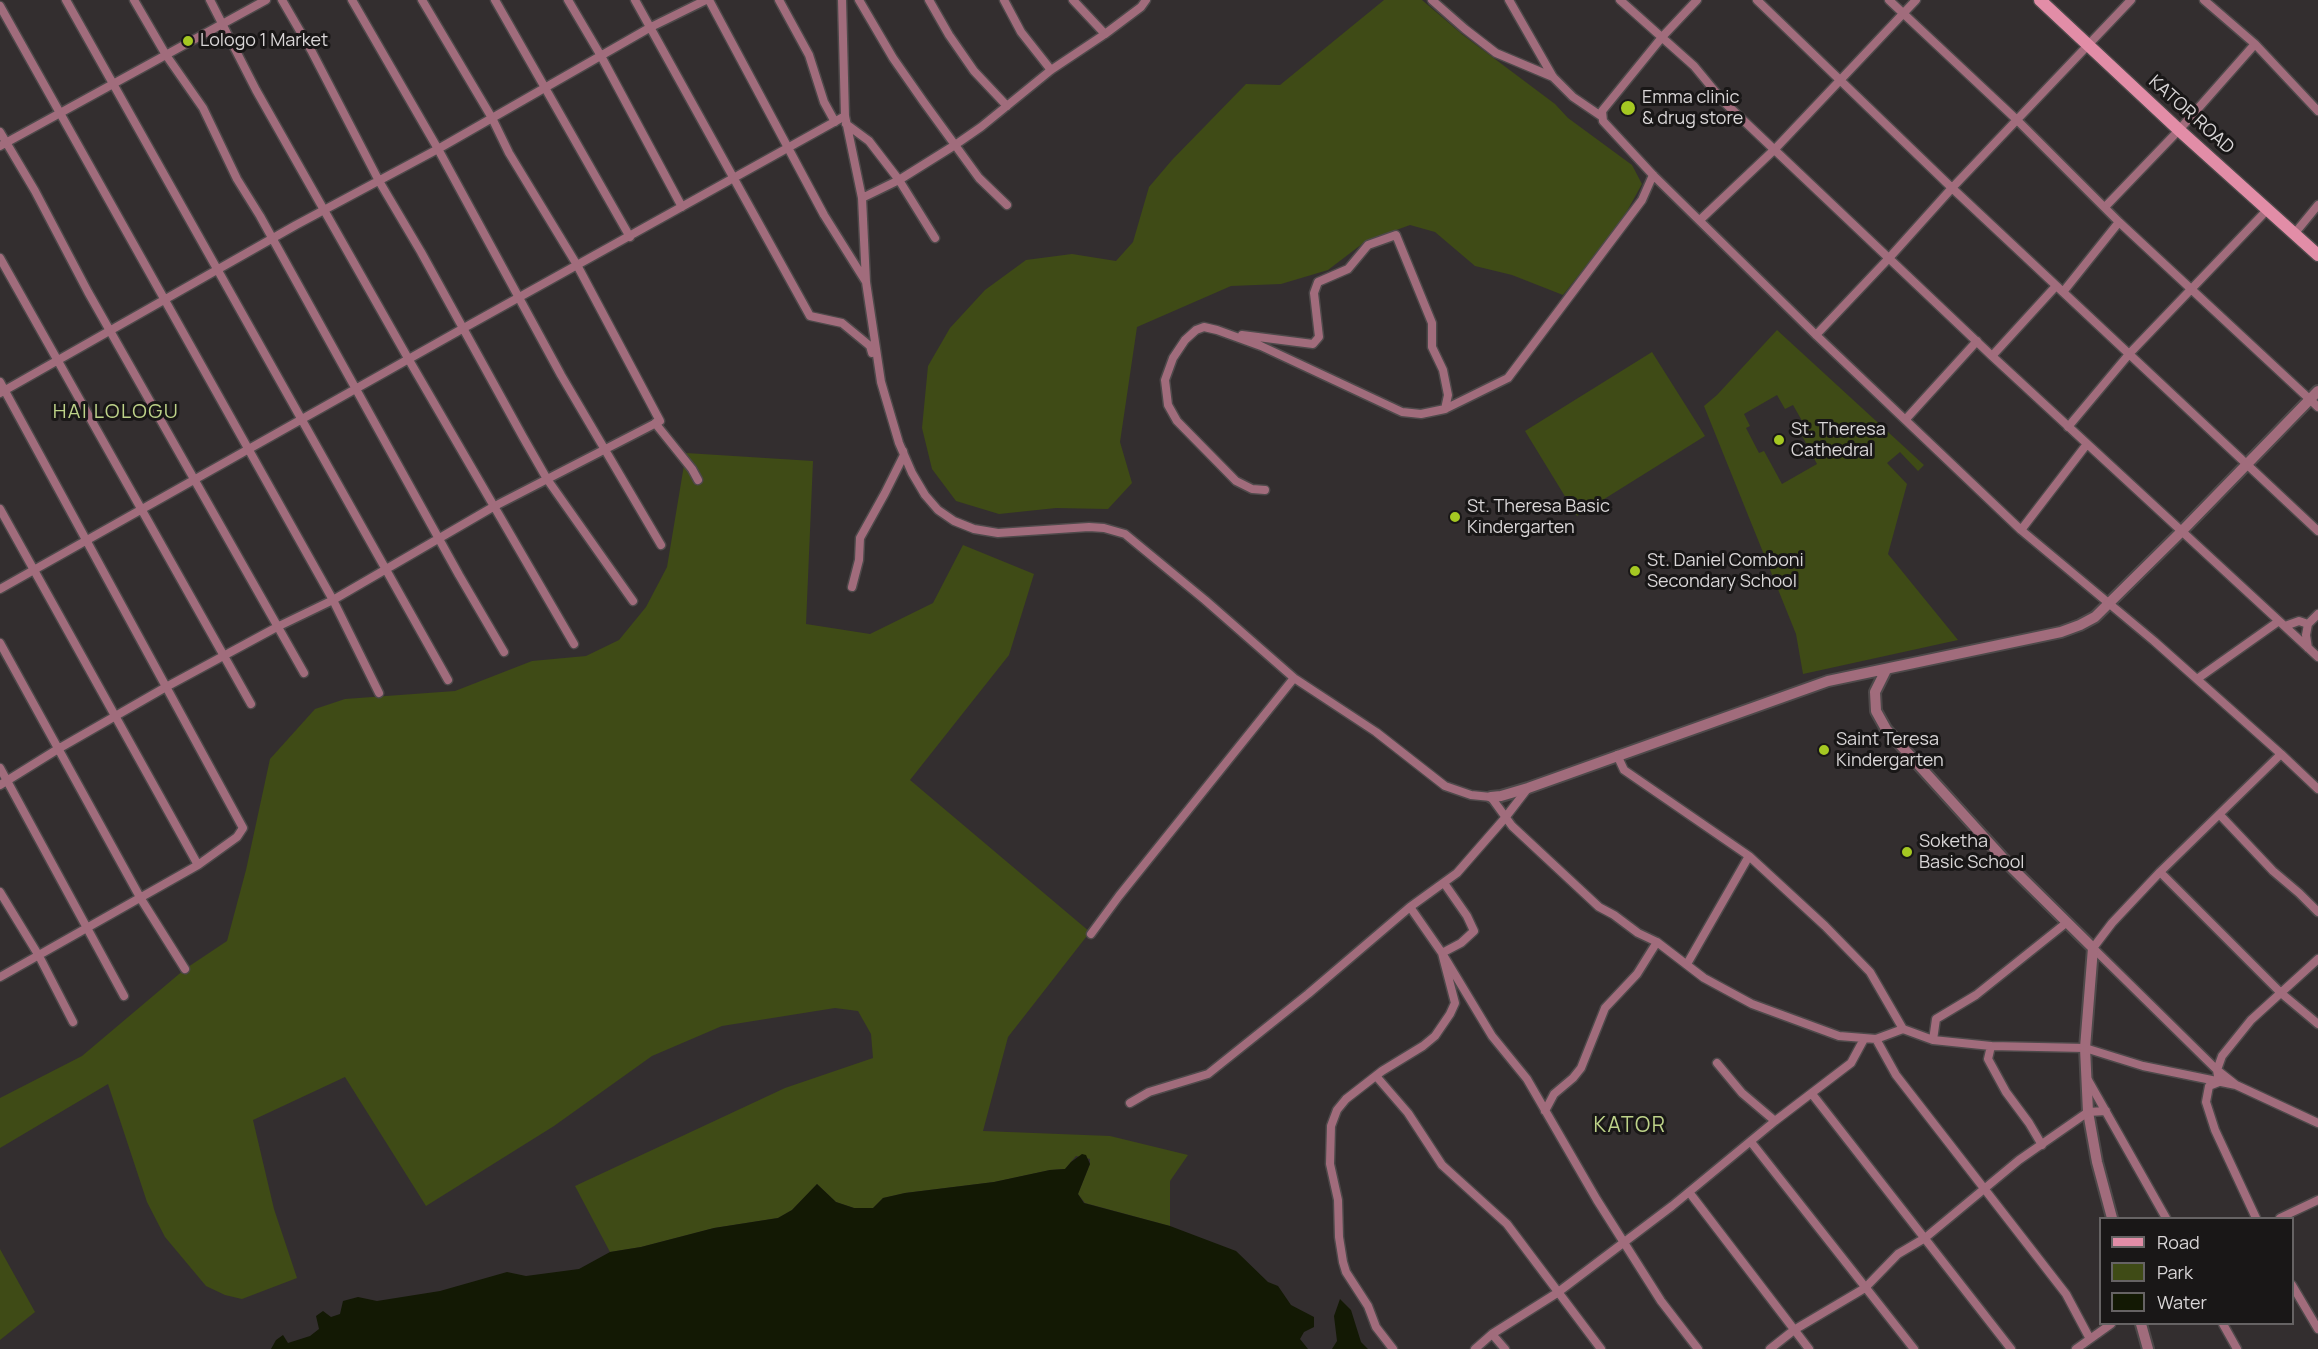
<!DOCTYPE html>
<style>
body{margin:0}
#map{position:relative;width:2318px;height:1349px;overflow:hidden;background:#332e2f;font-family:Manrope,sans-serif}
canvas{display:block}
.legend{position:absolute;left:2099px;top:1217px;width:195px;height:108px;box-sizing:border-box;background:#191717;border:2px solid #666364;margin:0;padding:8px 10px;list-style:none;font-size:18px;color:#d9d6d7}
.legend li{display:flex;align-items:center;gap:12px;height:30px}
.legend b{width:30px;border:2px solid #666364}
</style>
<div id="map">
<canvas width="2318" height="1349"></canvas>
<ul class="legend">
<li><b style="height:8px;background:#e28da7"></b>Road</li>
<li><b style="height:16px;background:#3f4b16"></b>Park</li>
<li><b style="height:16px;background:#131904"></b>Water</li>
</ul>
</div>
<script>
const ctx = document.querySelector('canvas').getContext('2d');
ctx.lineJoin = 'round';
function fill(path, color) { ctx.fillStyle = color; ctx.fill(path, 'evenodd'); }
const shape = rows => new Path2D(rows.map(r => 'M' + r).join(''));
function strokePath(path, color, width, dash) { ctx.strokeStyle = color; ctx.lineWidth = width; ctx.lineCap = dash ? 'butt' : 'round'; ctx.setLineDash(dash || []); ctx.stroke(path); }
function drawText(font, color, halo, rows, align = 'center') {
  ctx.font = font + ' Manrope,sans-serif'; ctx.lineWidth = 6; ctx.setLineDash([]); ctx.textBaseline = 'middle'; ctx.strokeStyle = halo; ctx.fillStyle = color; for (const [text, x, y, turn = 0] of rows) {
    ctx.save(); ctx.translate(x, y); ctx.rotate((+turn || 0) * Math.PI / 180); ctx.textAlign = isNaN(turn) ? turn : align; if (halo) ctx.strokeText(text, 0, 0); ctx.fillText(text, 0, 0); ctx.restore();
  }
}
fill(shape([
 [1384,0,1422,0,1463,35,1555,104,1568,118,1632,165,1642,184,1621,222,1563,295,1512,275,1475,266,1435,232,1410,225,1366,241,1328,270,1281,284,1231,286,1137,327,1120,442,1132,483,1108,509,1056,508,999,514,956,501,932,469,922,428,928,366,950,328,985,290,1026,260,1072,254,1116,261,1133,242,1149,187,1172,160,1246,84,1280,85],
 [1777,330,1924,465,1918,471,1900,452,1887,463,1907,484,1888,554,1958,640,1803,674,1796,634,1704,406,1717,395],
 [1777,395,1785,409,1793,405,1805,426,1799,430,1817,464,1782,484,1764,451,1759,453,1746,428,1750,426,1744,414],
 [1652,352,1705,436,1577,516,1525,431],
 [686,453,813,461,806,624,870,634,933,603,963,545,1034,574,1009,655,910,780,1090,932,1008,1037,983,1131,1110,1136,1188,1155,1170,1181,1170,1226,1085,1203,1078,1194,1090,1164,1090,1159,1076,1156,1065,1169,1050,1170,994,1182,905,1193,883,1198,873,1208,854,1208,836,1202,817,1184,792,1210,778,1218,714,1228,641,1247,610,1252,575,1186,785,1088,873,1058,871,1034,858,1011,835,1008,722,1026,652,1056,554,1126,426,1206,345,1077,253,1120,274,1209,297,1278,242,1299,225,1295,206,1286,165,1237,147,1202,108,1084,0,1148,0,1098,82,1056,185,969,227,941,246,870,270,759,315,709,345,699,455,691,532,661,586,656,619,640,646,607,667,567],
 [0,1249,35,1312,0,1340]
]), '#3f4b16');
fill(shape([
 [1082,1154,1086,1155,1090,1164,1078,1194,1084,1203,1170,1226,1236,1251,1268,1282,1278,1286,1291,1305,1314,1317,1314,1327,1304,1332,1300,1339,1308,1349,271,1349,276,1340,283,1335,288,1343,310,1336,319,1329,316,1316,323,1311,331,1317,340,1314,343,1301,358,1297,377,1301,440,1291,507,1272,526,1276,579,1269,610,1252,641,1247,714,1228,778,1218,792,1210,817,1184,836,1202,854,1208,873,1208,883,1198,905,1193,994,1182,1050,1170,1065,1169,1071,1162],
 [1340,1299,1351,1310,1361,1342,1368,1349,1332,1349,1337,1341,1334,1316]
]), '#131904');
const minor = shape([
 [66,0,448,680],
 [134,0,166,55,203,108,237,179,260,216,459,575,504,652],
 [210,0,256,90,409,360,574,644],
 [282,0,311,50,379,181,421,252,523,437,547,479,633,601],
 [352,0,438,149,561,375,661,545],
 [495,0,630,237],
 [568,0,601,56,682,207],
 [635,0,810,316,842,323,870,346,872,353],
 [709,0,824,215,866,282],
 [779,0,809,55,824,102,835,122],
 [842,0,845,116,862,198,866,282,881,382,899,443,912,473,925,495,938,510,954,521,974,529,998,533,1089,527,1104,528,1125,534,1205,600,1294,678,1376,732,1445,786,1471,795,1491,797,1512,826,1599,907,1614,915,1638,933,1657,942,1704,978,1752,1004,1839,1036,1876,1039,1903,1029,1933,1040,1991,1046,2085,1048,2143,1066,2236,1085],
 [859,0,893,58,923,101,979,178,1007,205],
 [929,0,949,35,974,71,1007,106],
 [1004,0,1021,32,1051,70],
 [1073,0,1105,34],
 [1432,0,1465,29,1496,53,1553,77],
 [1509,0,1553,77,1573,97,1601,116],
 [1620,0,1694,66,1723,101,1992,356,2318,657],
 [1697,0,1663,36,1602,111,1603,121,1653,175,1816,335,2021,530,2154,641,2281,754,2318,789],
 [1757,0,1952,188,2318,531],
 [1889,0,2017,120,2119,222,2318,407],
 [2204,0,2255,44,2318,111],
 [0,6,333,600,379,693],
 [846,124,869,141,899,180,935,238],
 [0,132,35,191,88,292,304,673],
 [0,146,266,0],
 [862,198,899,180,955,145,981,127,1051,70,1105,34,1141,7,1146,0],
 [2105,207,2179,130,2255,44],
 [1701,219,1775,149,1916,0],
 [2295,233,2318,205],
 [0,258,251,704],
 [2063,292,2119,222],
 [1242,335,1313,344,1319,337,1314,293,1318,282,1348,269,1368,245,1396,235,1432,323,1432,347,1443,370,1448,395,1445,409],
 [1816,335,1890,257,1952,188,2131,0],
 [1992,356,2056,286],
 [0,382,243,828,237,837,198,865,0,977],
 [0,393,296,225,438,149,651,27,706,0],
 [1906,419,1977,341],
 [655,423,692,469,698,480],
 [2068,427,2130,353,2268,209],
 [1265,490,1252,489,1236,481,1177,421,1168,405,1165,380,1173,358,1185,340,1196,330,1204,327,1217,330,1261,346,1402,412,1421,414,1445,409,1508,378,1642,200,1653,175],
 [0,509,198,865],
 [2021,530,2087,444],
 [852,587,859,560,860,538,885,493,904,455,903,451],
 [0,589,462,329,845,116],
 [2285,626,2299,621,2308,624],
 [0,643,141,899,185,969],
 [2308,648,2306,635,2308,624,2318,614],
 [2197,679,2279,621],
 [2281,754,2160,872,2112,923,2093,948,2217,1070,2236,1085,2318,1123],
 [1617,755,1624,770,1749,856,1825,926,1870,972,1903,1029],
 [0,768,124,996],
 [0,785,58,749,166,687,277,627,333,600,493,507,660,421,577,265,509,153,492,118,422,0],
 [2220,815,2273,871,2299,893,2318,912],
 [2160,872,2281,993,2318,1024],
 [0,892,39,956,73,1022],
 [1410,907,1442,953,1492,1036,1527,1079,1597,1200,1661,1301,1698,1349],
 [1091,934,1119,896,1294,678],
 [1687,964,1749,856],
 [1876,1039,1896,1075,2066,1294,2090,1339],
 [1933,1040,1936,1019,1976,995,2066,923],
 [1991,1046,1988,1059,2006,1092,2029,1123,2042,1145],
 [1717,1063,1742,1093,1775,1121],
 [1376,1076,1408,1113,1442,1165,1507,1224,1601,1349],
 [2088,1080,2166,1218],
 [1812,1094,2011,1349],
 [1130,1103,1149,1092,1208,1074,1308,994,1410,907,1457,873,1505,818,1528,788],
 [1545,1111,1554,1094,1573,1078,1581,1068,1605,1008,1637,974,1657,942],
 [1751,1142,1914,1349],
 [1689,1192,1809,1349],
 [2256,1218,2215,1130,2206,1102,2209,1086,2219,1082,2217,1070,2222,1056,2251,1020,2318,959],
 [2280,1218,2318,1200],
 [2292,1285,2318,1329],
 [2223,1324,2237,1349],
 [1492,1334,1505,1349],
 [1393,1349,1376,1327,1368,1306,1346,1272,1343,1262,1339,1237,1338,1200,1330,1164,1331,1126,1337,1110,1346,1099,1382,1071,1423,1046,1435,1036,1450,1014,1455,1003,1442,953,1461,943,1474,931,1467,916,1444,883],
 [1475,1349,1492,1334,1557,1293,1672,1206,1775,1121,1851,1063,1864,1039],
 [1770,1349,1794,1330,1865,1288,1898,1254,1925,1238,2019,1160,2088,1112,2106,1111],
 [2076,1349,2111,1324]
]);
const tertiary = shape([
 [1886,670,1875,692,1876,711,1886,729,2012,868,2093,948,2085,1048,2088,1112,2097,1162,2112,1218],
 [1491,797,1501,796,1528,788,1828,681,2061,632,2080,625,2095,617,2182,531,2318,391],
 [2141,1324,2148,1349]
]);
const secondary = shape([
 [2040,0,2179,130,2318,255]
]);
strokePath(minor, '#4e494a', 11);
strokePath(tertiary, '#4e494a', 14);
strokePath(secondary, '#4e494a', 15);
strokePath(minor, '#a16c7c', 8);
strokePath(tertiary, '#a16c7c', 10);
strokePath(secondary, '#e28da7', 12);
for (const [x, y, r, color] of [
 [188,41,6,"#a5c822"],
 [1628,108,8,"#a5c822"],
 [1779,440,6,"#a5c822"],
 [1455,517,6,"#a5c822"],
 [1635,571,6,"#a5c822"],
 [1824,750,6,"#a5c822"],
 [1907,852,6,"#a5c822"]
]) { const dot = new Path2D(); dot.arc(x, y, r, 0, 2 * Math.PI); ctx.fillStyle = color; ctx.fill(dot); strokePath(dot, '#191717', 2); }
drawText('18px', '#d9d6d7', '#191717', [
 ["Lologo 1 Market",200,41],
 ["Emma clinic",1642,98],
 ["& drug store",1642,119],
 ["St. Theresa",1791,430],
 ["Cathedral",1791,451],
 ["St. Theresa Basic",1467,507],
 ["Kindergarten",1467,528],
 ["St. Daniel Comboni",1647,561],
 ["Secondary School",1647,582],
 ["Saint Teresa",1836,740],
 ["Kindergarten",1836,761],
 ["Soketha",1919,842],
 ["Basic School",1919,863]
], 'left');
drawText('18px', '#d9d6d7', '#191717', [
 ["KATOR ROAD",2191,115,42]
]);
ctx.letterSpacing = '1.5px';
drawText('20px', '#bed389', '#191717', [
 ["HAI LOLOGU",116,412]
]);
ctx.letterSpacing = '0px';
ctx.letterSpacing = '1.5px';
drawText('21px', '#bed389', '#191717', [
 ["KATOR",1630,1126]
]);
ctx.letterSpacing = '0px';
</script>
